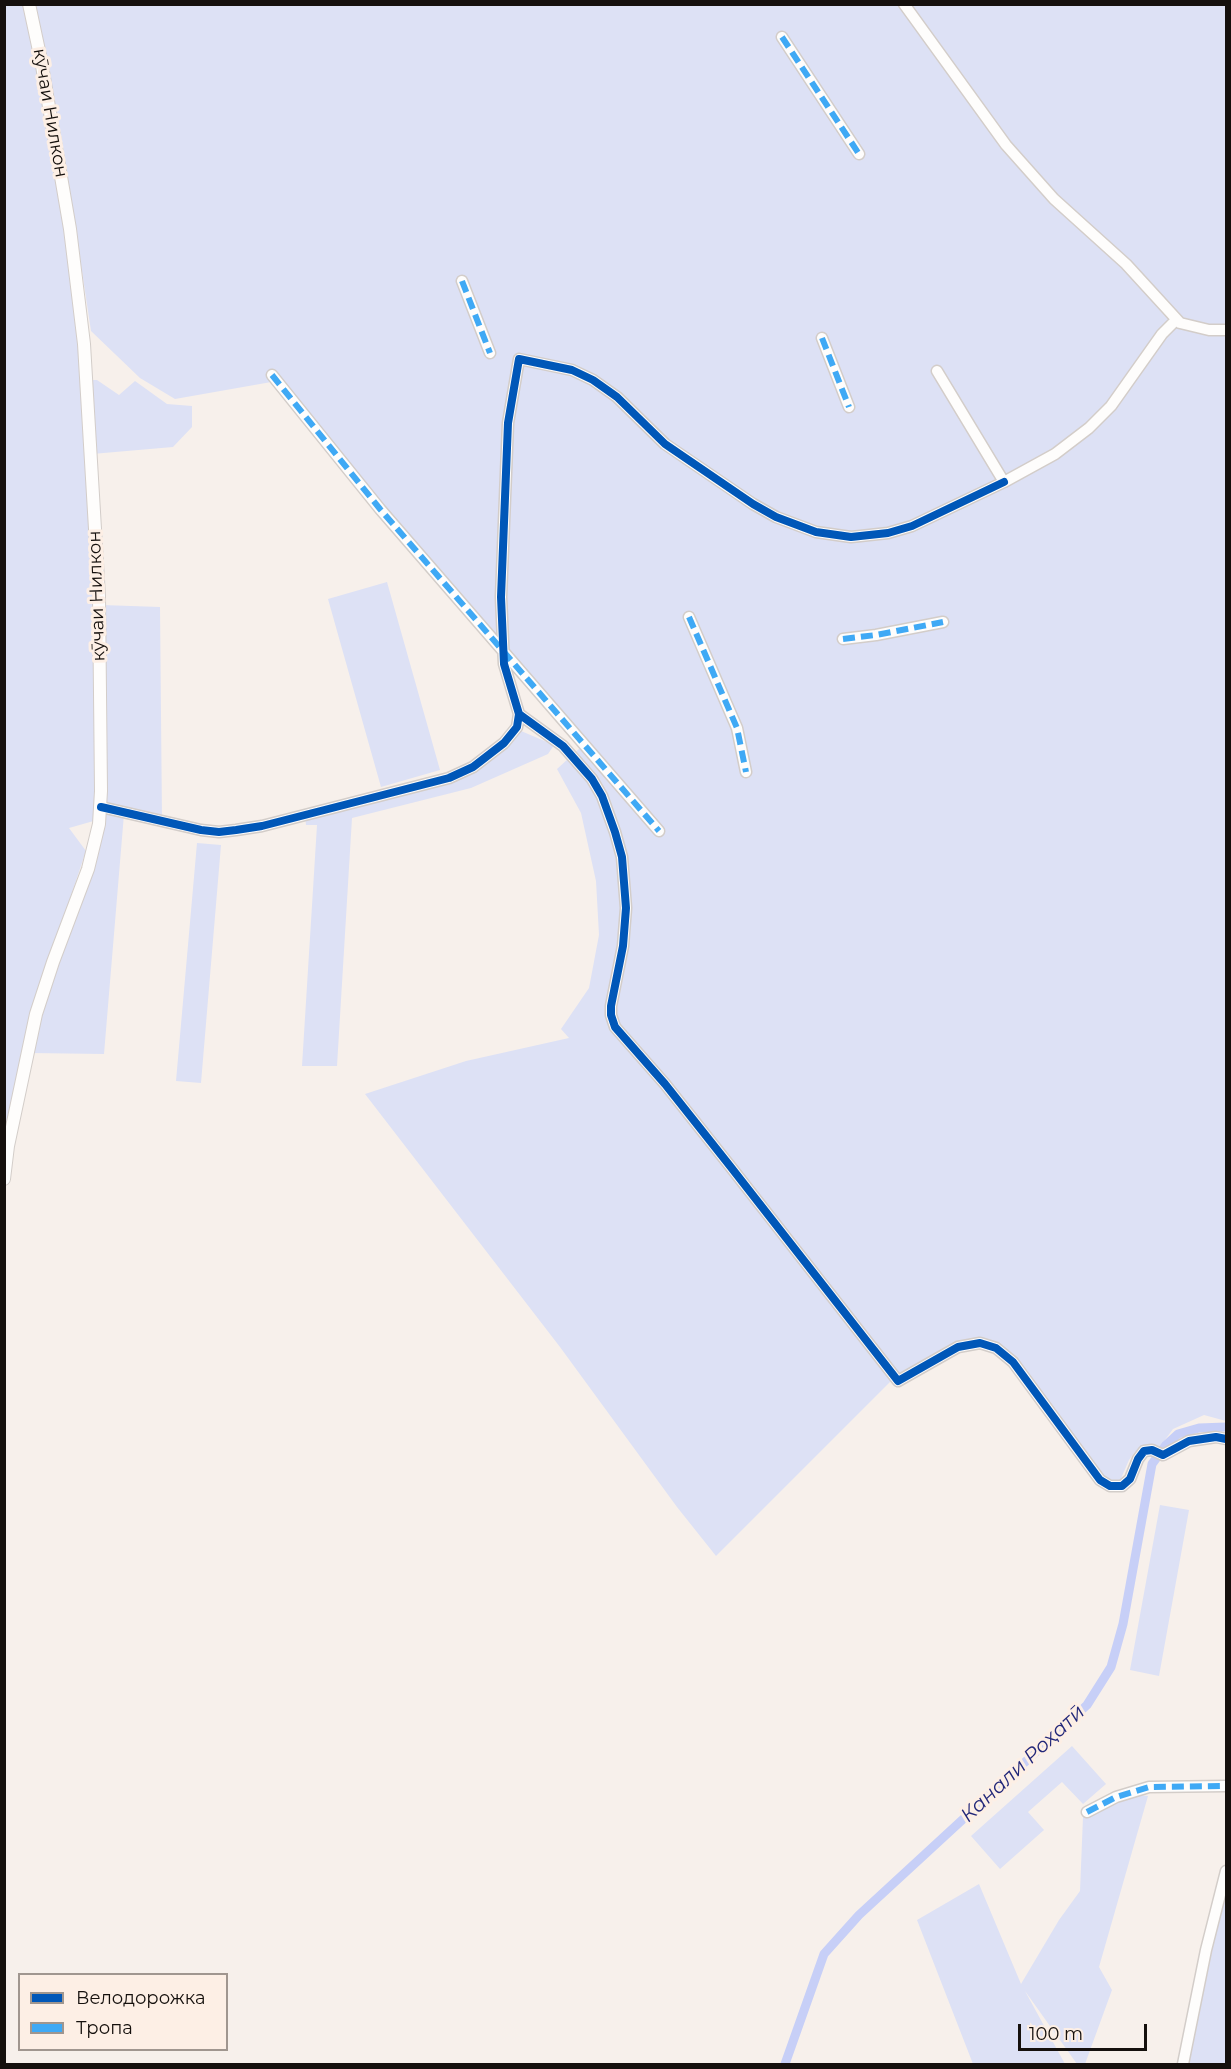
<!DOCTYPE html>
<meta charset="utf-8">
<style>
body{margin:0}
#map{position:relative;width:1231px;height:2069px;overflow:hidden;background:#f7f0eb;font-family:Montserrat,sans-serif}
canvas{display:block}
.frame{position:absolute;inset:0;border:6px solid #15100d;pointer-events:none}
.legend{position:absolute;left:18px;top:1973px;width:210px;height:78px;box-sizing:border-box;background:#fdefe5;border:2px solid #a0968f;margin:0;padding:8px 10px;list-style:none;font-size:18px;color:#15100d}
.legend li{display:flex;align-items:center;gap:12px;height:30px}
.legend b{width:30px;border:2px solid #a0968f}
.scale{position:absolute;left:1018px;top:2024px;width:129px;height:27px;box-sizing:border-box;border:3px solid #15100d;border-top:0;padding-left:8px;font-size:18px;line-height:21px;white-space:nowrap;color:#15100d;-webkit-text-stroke:4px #fdefe5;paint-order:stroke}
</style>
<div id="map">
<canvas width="1231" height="2069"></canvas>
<div class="frame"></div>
<ul class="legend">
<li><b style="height:8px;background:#0057b8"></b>Велодорожка</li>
<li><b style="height:8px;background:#3fa9f5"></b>Тропа</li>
</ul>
<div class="scale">100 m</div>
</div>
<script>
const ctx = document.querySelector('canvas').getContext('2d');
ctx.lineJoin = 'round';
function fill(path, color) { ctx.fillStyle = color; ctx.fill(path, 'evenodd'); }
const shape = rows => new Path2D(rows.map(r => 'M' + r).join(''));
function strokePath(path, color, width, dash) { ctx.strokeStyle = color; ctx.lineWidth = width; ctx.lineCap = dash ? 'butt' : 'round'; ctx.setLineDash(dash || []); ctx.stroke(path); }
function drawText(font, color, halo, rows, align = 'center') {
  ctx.font = font + ' Montserrat,sans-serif'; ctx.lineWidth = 6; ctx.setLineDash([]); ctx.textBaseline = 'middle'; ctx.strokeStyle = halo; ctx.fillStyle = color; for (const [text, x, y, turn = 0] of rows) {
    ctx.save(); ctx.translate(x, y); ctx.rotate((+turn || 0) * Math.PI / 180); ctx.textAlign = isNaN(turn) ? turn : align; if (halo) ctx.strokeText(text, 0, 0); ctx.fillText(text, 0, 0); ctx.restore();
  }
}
fill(shape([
 [25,4,67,229,79,343,93,593,97,820,69,828,86,851,32,1011,5,1136,4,5],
 [36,5,1226,5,1226,1421,1204,1415,1173,1429,1156,1452,1142,1448,1135,1452,1129,1460,1119,1483,1110,1486,1027,1381,983,1340,895,1377,716,1556,677,1507,560,1347,365,1094,466,1061,569,1038,561,1029,589,988,599,935,596,881,581,813,557,769,580,748,277,381,175,399,140,378,91,331,63,145],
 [88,380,97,380,119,395,135,381,167,404,192,406,192,427,173,447,92,454],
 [387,582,440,770,381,787,328,599],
 [102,605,160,607,162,821,124,814,104,1054,30,1053,46,988,71,928,103,791,107,765],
 [514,728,554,745,548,754,471,788,352,818,337,1066,302,1066,317,825,306,825,305,816,461,777],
 [197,843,221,845,201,1083,176,1081],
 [1160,1505,1189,1510,1159,1676,1130,1670],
 [1072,1746,1106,1784,1083,1804,1062,1782,1028,1812,1044,1830,1000,1869,971,1836],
 [1125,1793,1148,1796,1099,1967,1112,1990,1085,2064,1077,2064,1025,1991,1065,2064,973,2064,917,1920,979,1884,1021,1984,1059,1920,1080,1891,1083,1817],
 [1226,1866,1226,2064,1186,2064]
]), '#dde1f5');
strokePath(shape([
 [785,2064,824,1954,859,1915,1087,1705,1111,1667,1123,1624,1152,1464,1166,1445,1178,1434,1199,1428,1226,1427]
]), '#c7cff7', 9);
const minor = shape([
 [904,4,1006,145,1054,199,1126,264,1180,323,1209,330,1226,330],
 [782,37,859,154],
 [462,281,490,353],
 [822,338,849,407],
 [937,371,1004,482,1055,454,1089,428,1111,406,1162,334,1176,320],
 [272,375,380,509,659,831],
 [689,617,737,728,746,772],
 [843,639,876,635,943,622],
 [519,714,563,746,592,779,602,796,615,832,622,857,626,908,623,946,611,1006,611,1015,615,1027,665,1084,730,1166,898,1381,958,1347,980,1343,996,1348,1013,1362,1100,1480,1110,1486,1122,1486,1130,1479,1138,1459,1144,1451,1152,1450,1163,1455,1189,1441,1216,1437,1226,1439],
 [101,807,201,830,219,832,236,830,262,826,449,778,473,767,504,743,517,727,519,714,504,664,501,597,508,423,519,359,572,370,593,380,617,397,665,444,753,504,776,517,816,532,851,537,888,533,912,526,1004,482],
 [1087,1812,1116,1797,1149,1787,1226,1786],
 [1183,2064,1206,1950,1226,1871]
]);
const tertiary = shape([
 [4,1179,8,1146,36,1014,53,962,88,869,99,824,101,791,99,596,84,344,70,229,41,60,29,4]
]);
strokePath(minor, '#d3cdc9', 13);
strokePath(tertiary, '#d3cdc9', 14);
strokePath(minor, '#fefdfc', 10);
strokePath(tertiary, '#fefdfc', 12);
strokePath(shape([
 [782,37,859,154],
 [462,281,490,353],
 [822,338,849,407],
 [272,375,380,509,659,831],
 [689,617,737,728,746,772],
 [843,639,876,635,943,622],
 [1087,1812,1116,1797,1149,1787,1226,1786]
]), '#3fa9f5', 6, [12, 6]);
strokePath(shape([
 [519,714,563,746,592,779,602,796,615,832,622,857,626,908,623,946,611,1006,611,1015,615,1027,665,1084,730,1166,898,1381,958,1347,980,1343,996,1348,1013,1362,1100,1480,1110,1486,1122,1486,1130,1479,1138,1459,1144,1451,1152,1450,1163,1455,1189,1441,1216,1437,1226,1439],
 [101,807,201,830,219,832,236,830,262,826,449,778,473,767,504,743,517,727,519,714,504,664,501,597,508,423,519,359,572,370,593,380,617,397,665,444,753,504,776,517,816,532,851,537,888,533,912,526,1004,482]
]), '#0057b8', 8);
drawText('18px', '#15100d', '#fdefe5', [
 ["кӯчаи Нилкон",50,113,80],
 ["кӯчаи Нилкон",97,596,-92]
]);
drawText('italic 20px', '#222779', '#fdefe5', [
 ["Канали Роҳатӣ",1023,1764,-43]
]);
</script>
